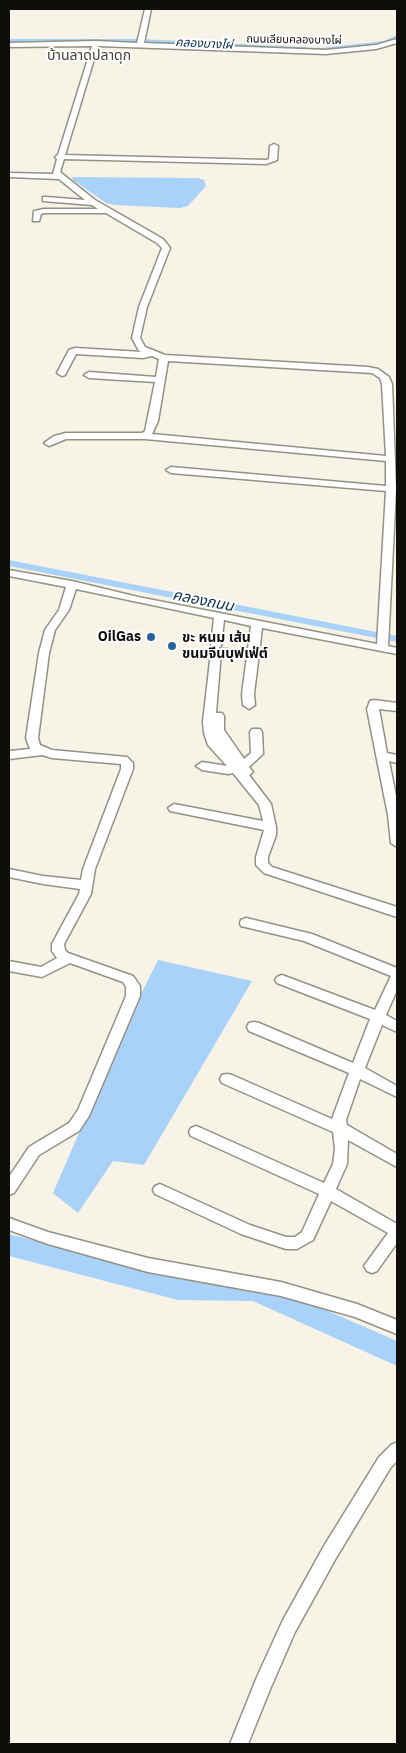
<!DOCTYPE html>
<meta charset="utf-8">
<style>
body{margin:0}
#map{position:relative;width:406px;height:1753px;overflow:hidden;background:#f7f3e6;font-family:"IBM Plex Sans",sans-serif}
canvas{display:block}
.frame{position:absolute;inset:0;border:10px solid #0f0e0a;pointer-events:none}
</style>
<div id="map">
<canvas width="406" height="1753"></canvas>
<div class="frame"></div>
</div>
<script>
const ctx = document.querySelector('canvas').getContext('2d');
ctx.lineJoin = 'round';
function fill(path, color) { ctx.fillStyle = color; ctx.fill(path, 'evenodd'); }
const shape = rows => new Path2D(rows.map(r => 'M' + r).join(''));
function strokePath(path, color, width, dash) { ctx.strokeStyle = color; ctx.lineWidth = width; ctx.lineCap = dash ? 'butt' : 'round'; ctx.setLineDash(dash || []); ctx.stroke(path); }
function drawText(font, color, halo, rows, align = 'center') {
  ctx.font = font + ' "IBM Plex Sans","Noto Sans Thai",sans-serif'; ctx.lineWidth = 4; ctx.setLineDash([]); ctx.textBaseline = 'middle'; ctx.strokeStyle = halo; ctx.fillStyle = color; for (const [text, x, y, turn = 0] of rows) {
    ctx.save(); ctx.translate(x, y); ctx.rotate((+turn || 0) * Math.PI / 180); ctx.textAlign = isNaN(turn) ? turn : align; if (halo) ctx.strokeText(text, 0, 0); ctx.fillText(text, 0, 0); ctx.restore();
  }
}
fill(shape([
 [72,177,198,178,204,180,206,186,188,206,180,208,114,205,106,203,73,180],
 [158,960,252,981,144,1165,113,1161,78,1213,53,1193,128,1020]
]), '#a9d2fb');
fill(shape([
 [397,35,397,40,386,45,321,52,141,43,9,43,9,39,141,39,321,48,384,41,397,35],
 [9,560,397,636,397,642,9,566,9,560]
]), '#a9d2fb');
fill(shape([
 [9,1234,178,1278,255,1279,397,1341,397,1366,253,1301,178,1300,9,1256,9,1234]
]), '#a9d2fb');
strokePath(shape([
 [224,650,224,647]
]), '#d4d1c5', 9, [9, 5]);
strokePath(shape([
 [223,653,224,648]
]), '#d4d1c5', 12, [12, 6]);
const minor = shape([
 [145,9,151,9,144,43,326,50,376,45,397,39,397,43,376,49,326,54,98,46,65,155,266,160,269,159,270,146,274,144,278,146,277,160,266,164,64,159,60,172,95,200,163,239,170,248,147,307,140,338,145,347,165,355,368,367,378,369,389,377,392,384,396,489,388,646,397,648,397,654,262,628,254,694,255,705,249,709,243,705,242,694,251,626,224,620,221,646,217,649,221,652,216,713,222,713,224,716,224,730,244,759,251,753,250,732,252,729,260,729,262,732,263,754,249,767,253,772,249,775,271,804,276,827,276,835,268,857,268,863,272,867,397,907,397,917,264,873,256,865,256,857,264,830,170,811,168,808,174,804,263,821,259,805,233,773,228,774,202,770,196,766,202,762,227,766,208,745,204,733,203,722,211,652,215,649,211,646,214,618,76,589,69,610,55,630,49,653,38,738,40,745,52,750,127,757,133,763,133,769,95,869,91,894,64,944,65,950,68,953,133,976,140,986,140,996,89,1116,79,1131,39,1155,14,1193,9,1195,9,1177,29,1147,69,1123,78,1110,126,996,126,987,123,982,70,963,42,977,9,971,9,961,41,967,57,958,52,951,52,944,79,894,80,889,43,884,9,877,9,869,43,876,81,880,83,869,121,769,121,764,52,758,42,755,9,759,9,751,30,749,26,738,39,653,45,630,59,610,66,587,9,576,9,570,72,581,138,597,377,644,386,491,171,473,166,470,171,467,386,486,386,461,145,439,66,439,49,446,44,443,54,436,66,433,142,433,145,431,155,382,89,378,84,375,89,372,156,377,159,359,152,356,143,358,76,354,65,375,62,376,57,373,69,350,75,348,142,352,139,351,132,338,139,307,162,248,157,243,106,213,44,213,41,214,39,221,33,221,34,211,44,209,98,209,92,205,43,201,43,197,46,197,85,200,59,179,9,177,9,173,53,174,57,159,55,157,58,155,92,46,9,47,9,43,96,41,137,43,145,9],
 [168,361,372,373,380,378,382,384,386,456,152,434,158,421,168,361],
 [374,700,397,703,397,711,379,709,387,753,397,755,397,763,389,761,397,801,397,847,391,843,388,815,367,709,370,701,374,700],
 [246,918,312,934,397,968,397,990,386,1015,397,1021,397,1032,382,1025,365,1068,397,1086,397,1097,360,1079,346,1120,347,1125,397,1154,397,1167,348,1140,347,1164,336,1189,397,1224,397,1243,377,1271,372,1273,367,1271,364,1266,388,1233,331,1201,313,1240,297,1249,286,1249,241,1234,155,1194,153,1190,155,1186,160,1184,250,1225,286,1237,295,1237,302,1232,319,1194,191,1136,189,1132,191,1128,196,1126,201,1128,324,1183,333,1164,335,1149,333,1132,222,1083,220,1079,222,1075,227,1074,232,1075,332,1119,349,1073,249,1031,247,1027,249,1023,254,1022,259,1023,353,1063,370,1019,277,983,275,980,277,977,282,975,375,1010,391,976,304,941,241,926,240,923,241,920,246,918],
 [9,1218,48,1232,148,1258,281,1282,357,1304,397,1320,397,1334,355,1317,281,1296,148,1272,48,1244,9,1230,9,1218],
 [397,1442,397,1461,391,1467,336,1558,295,1632,271,1687,248,1744,230,1744,257,1677,283,1620,324,1546,379,1457,391,1445,397,1442]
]);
strokePath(minor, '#949185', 3);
fill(minor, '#fff');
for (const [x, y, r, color] of [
 [151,637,5,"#27649b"],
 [172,646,5,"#27649b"]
]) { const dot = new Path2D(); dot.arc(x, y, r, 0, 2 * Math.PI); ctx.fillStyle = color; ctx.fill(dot); strokePath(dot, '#fff', 2); }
drawText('11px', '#0f0e0a', '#fff', [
 ["ถนนเลียบคลองบางไผ่",294,40,1]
]);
drawText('italic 12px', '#062d4d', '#fff', [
 ["คลองบางไผ่",204,44,3]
]);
drawText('14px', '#444137', '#fff', [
 ["บ้านลาดปลาดุก",89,56]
]);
drawText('bold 14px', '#0f0e0a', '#fff', [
 ["OilGas",141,637],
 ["ขะ หนม เส้น",182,638,"left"],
 ["ขนมจีนบุฟเฟ่ต์",182,654,"left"]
], 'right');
drawText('italic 15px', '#062d4d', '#fff', [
 ["คลองถนน",203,601,11]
]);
</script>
